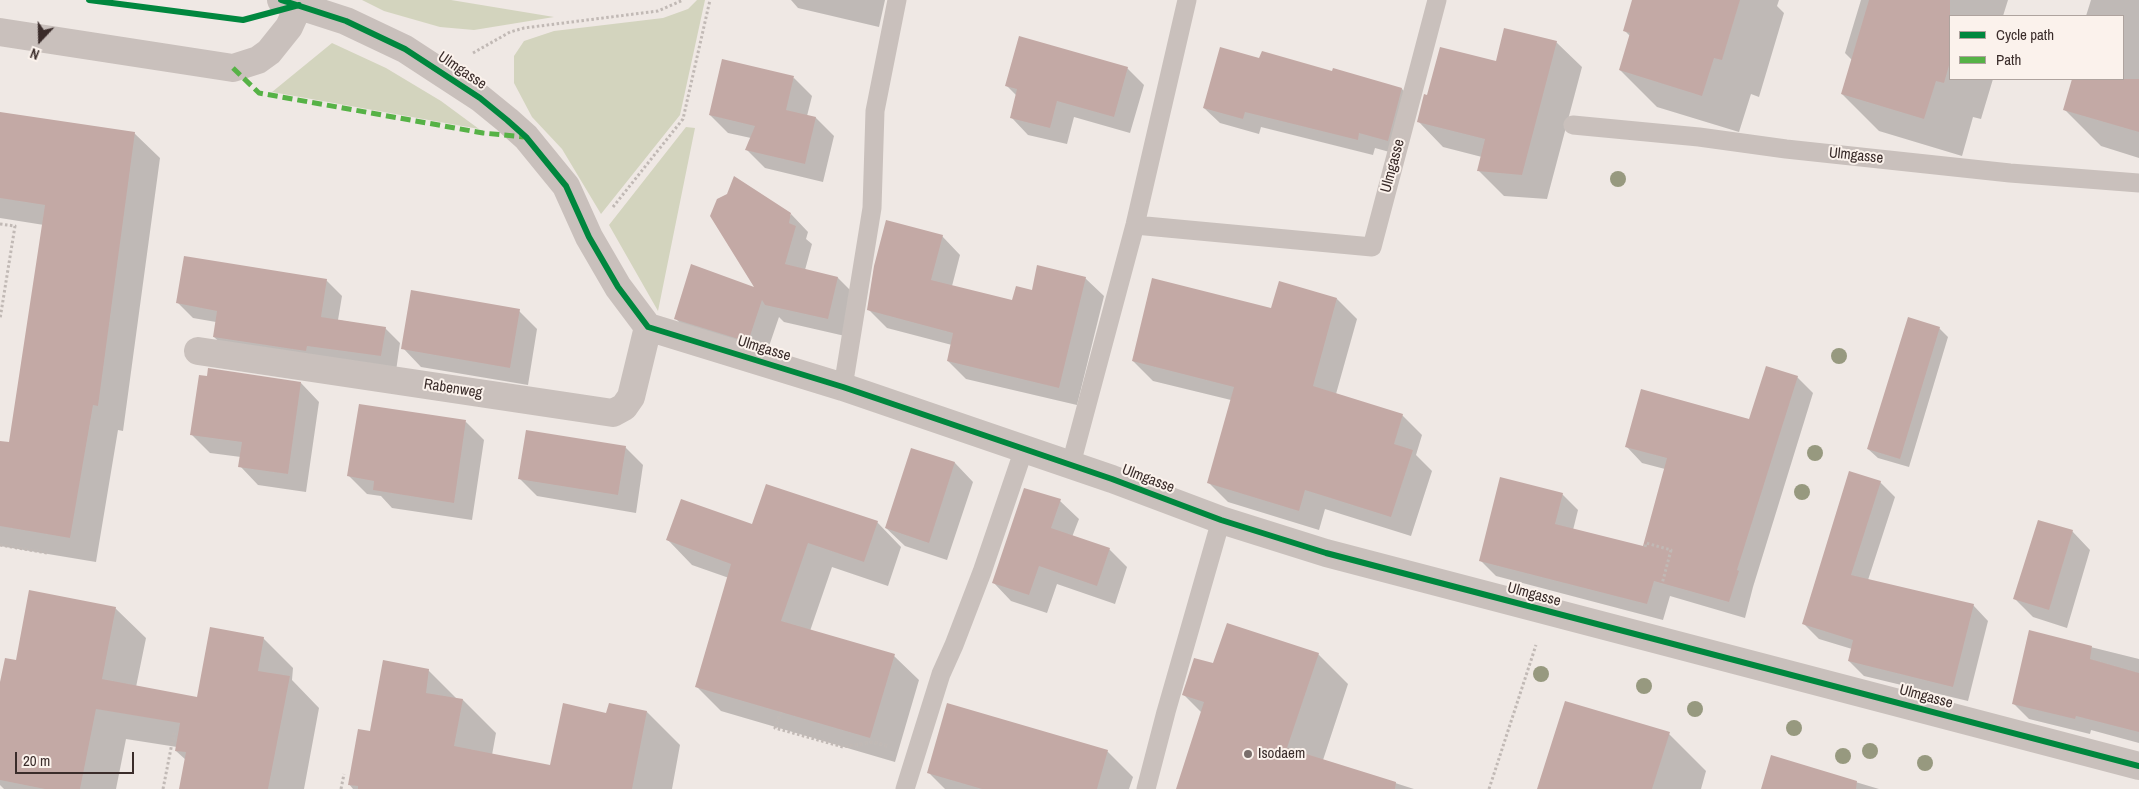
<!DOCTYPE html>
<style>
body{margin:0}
#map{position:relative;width:2139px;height:789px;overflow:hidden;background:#efe8e4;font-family:"Archivo Narrow",sans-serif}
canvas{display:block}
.legend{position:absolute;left:1949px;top:15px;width:175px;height:65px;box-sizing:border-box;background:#fbf2ec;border:1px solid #aea39e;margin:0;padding:6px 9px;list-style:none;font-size:15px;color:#3a2c2a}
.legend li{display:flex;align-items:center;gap:10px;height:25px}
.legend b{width:25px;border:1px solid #aea39e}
.north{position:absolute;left:15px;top:15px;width:50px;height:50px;-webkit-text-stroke:4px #fbf2ec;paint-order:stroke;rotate:201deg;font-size:14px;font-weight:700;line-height:20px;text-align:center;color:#3a2c2a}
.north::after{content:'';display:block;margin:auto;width:18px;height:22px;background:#3a2c2a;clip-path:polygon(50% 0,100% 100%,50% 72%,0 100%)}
.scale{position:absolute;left:15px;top:752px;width:119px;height:22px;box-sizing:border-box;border:2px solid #3a2c2a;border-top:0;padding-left:6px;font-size:15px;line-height:18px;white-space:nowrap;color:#3a2c2a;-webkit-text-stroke:4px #fbf2ec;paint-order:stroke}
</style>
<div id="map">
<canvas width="2139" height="789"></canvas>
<ul class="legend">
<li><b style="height:6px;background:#00873e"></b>Cycle path</li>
<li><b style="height:6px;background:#56b246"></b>Path</li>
</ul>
<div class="north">N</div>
<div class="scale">20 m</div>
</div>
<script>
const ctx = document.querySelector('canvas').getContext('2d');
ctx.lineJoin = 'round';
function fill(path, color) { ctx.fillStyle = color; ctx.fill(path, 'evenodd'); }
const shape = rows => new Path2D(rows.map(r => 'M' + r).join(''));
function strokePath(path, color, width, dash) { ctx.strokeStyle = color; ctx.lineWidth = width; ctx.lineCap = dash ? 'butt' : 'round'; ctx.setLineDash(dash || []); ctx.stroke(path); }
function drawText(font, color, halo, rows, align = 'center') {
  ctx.font = font + ' "Archivo Narrow",sans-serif'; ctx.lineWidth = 4; ctx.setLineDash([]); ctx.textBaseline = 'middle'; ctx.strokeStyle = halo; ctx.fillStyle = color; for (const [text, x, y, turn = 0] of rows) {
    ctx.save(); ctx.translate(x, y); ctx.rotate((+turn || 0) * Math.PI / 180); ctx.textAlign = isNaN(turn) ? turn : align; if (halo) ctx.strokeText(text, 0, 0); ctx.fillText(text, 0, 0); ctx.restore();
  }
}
fill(shape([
 [362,0,451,0,554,17,474,30,440,27,384,11],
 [697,0,705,0,680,115,601,214,562,149,532,117,514,83,514,56,524,41,554,31,663,18,688,9],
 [332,43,386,68,441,101,479,129,272,92],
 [686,127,695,128,658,311,609,225]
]), '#d3d4be');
fill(shape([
 [791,0,885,0,879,27,798,8],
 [1633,0,1779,0,1777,6,1784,13,1759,97,1751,94,1739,132,1657,107,1620,70,1630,36,1624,30],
 [1861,0,2008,0,2003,16,1950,16,1950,79,1993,79,1981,119,1973,117,1962,156,1879,131,1842,94,1852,60,1845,53],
 [2091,0,2139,0,2139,158,2101,146,2064,109,2073,79,2123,79,2123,16,2086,16],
 [1556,42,1582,67,1547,199,1504,196,1478,170,1482,157,1443,147,1418,121,1428,96,1497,63],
 [1127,68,1144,85,1130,133,1074,117,1067,144,1028,135,1012,118,1017,96,1006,85],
 [1333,72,1402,89,1418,105,1404,156,1375,148,1373,155,1261,127,1259,134,1220,123,1204,108],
 [794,78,812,96,807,116,816,118,834,136,823,182,765,168,747,150,751,138,728,133,710,115],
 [0,114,134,133,160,158,123,431,118,430,96,562,0,546,0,442,10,443,44,225,0,218],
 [791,214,808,232,806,239,812,244,805,270,838,278,855,295,845,336,784,322,779,317,765,358,692,335,675,318,757,289],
 [942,236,960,255,952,286,1013,301,1032,291,1085,278,1104,296,1077,405,966,379,948,361,952,345,887,328,868,309],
 [326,280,342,296,338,320,385,328,400,343,396,371,230,352,214,337,216,322,193,318,177,302],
 [1337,299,1357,319,1336,394,1402,415,1422,435,1416,455,1432,471,1411,536,1325,509,1319,530,1228,502,1208,482,1231,400,1153,381,1133,361,1272,310],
 [519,311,537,329,528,385,421,367,403,348],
 [1939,328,1948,337,1909,467,1878,458,1868,449],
 [1797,377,1813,393,1753,587,1745,618,1670,596,1663,620,1496,576,1480,560,1562,494,1578,510,1573,530,1644,548,1665,469,1642,463,1626,446,1750,421],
 [301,383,319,402,306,492,258,485,240,466,241,457,210,453,191,434],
 [466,422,484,440,472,520,392,508,381,496,367,494,349,476],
 [625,447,643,465,636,513,537,496,519,478],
 [912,450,955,463,973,482,947,560,905,546,886,528],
 [1880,482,1895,497,1868,580,1973,605,1988,621,1968,701,1864,676,1849,661,1852,649,1819,639,1804,624],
 [1060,501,1079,519,1072,537,1109,549,1127,567,1115,604,1057,584,1047,613,1011,601,993,582],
 [877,522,901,547,888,586,832,567,810,631,894,656,919,680,895,762,721,711,696,686,729,578,692,565,668,540,753,526],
 [2072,531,2090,550,2067,628,2033,617,2015,599],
 [115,608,146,638,136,687,198,699,263,638,293,668,292,680,319,708,304,789,180,789,186,760,176,751,177,747,126,739,116,789,4,789,0,785,0,689,16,662],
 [2030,632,2139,659,2139,743,2091,730,2090,734,2029,719,2013,703],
 [1318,654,1348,684,1323,760,1414,789,1178,789,1202,713,1184,695],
 [428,670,457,699,463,700,496,733,492,755,551,766,607,715,647,712,680,745,672,789,353,789,349,784,371,733],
 [1669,734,1706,771,1701,789,1538,789],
 [1107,751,1133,777,1129,789,945,789,928,772],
 [1772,757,1879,789,1762,789]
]), '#0003');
fill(shape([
 [1632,0,1740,0,1722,60,1714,58,1702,96,1619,70,1630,33,1623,31],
 [1869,0,1950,0,1950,62,1944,83,1936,81,1924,119,1841,94],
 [1504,28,1557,41,1522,175,1477,171,1485,139,1417,122,1424,94,1427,95,1440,47,1496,61],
 [1019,36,1128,67,1114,117,1057,101,1050,128,1010,118,1017,89,1005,86],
 [1220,47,1259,58,1262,51,1332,71,1333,68,1402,88,1388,141,1359,133,1358,140,1245,112,1243,119,1203,108],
 [722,59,794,76,786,110,816,117,805,164,745,150,755,126,709,115],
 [2072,79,2139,79,2139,132,2063,110],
 [0,112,135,132,98,406,93,405,70,538,0,526,0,441,9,442,45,205,0,198],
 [734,176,791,213,789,223,796,226,785,264,838,277,828,319,765,305,762,300,748,342,674,319,691,264,754,287,710,216,717,199,727,194],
 [886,220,943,235,931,280,1012,300,1016,286,1032,290,1037,265,1086,277,1059,388,947,361,953,333,867,310,874,266],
 [184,256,327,279,321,317,386,327,381,356,307,346,306,351,213,337,217,311,176,303],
 [1152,278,1271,308,1279,281,1337,298,1313,386,1403,414,1394,444,1413,450,1391,517,1305,490,1299,511,1207,483,1234,387,1132,361],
 [411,290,520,309,510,368,401,349],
 [1908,317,1940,327,1900,459,1867,449],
 [1766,366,1798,376,1737,570,1739,571,1729,602,1654,581,1647,604,1479,561,1500,477,1563,493,1555,524,1643,546,1667,458,1625,447,1641,389,1749,419],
 [208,368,301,382,288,474,238,467,242,442,190,435,199,375,207,376],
 [359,404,466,420,454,503,373,490,374,481,347,476],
 [526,430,626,446,618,495,518,479],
 [911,448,955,462,929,543,885,528],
 [1849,471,1881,481,1851,575,1974,604,1953,687,1848,661,1853,640,1802,624],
 [766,484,878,521,864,562,808,543,781,621,895,654,870,738,695,687,731,564,666,540,681,499,752,524],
 [1024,488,1061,499,1051,528,1110,548,1097,586,1039,566,1029,595,992,583],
 [2038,520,2073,530,2049,610,2013,599],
 [29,590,116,607,102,679,197,697,210,627,264,637,258,671,290,676,268,789,179,789,186,752,175,751,180,723,96,709,80,789,45,789,0,780,0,682,5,658,16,660],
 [1227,623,1319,653,1287,748,1396,782,1395,789,1176,789,1204,702,1182,695,1187,680,1194,658,1213,663],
 [2029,630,2092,646,2090,659,2139,673,2139,732,2076,716,2075,719,2012,704],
 [383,660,429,669,426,693,463,699,454,746,550,765,563,703,606,713,609,703,647,711,632,789,358,789,358,786,348,785,358,729,370,731],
 [1565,701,1670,732,1652,789,1537,789],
 [947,703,1108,750,1097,789,982,789,927,773],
 [1771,755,1857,781,1856,789,1761,789]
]), '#c3a9a5');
strokePath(shape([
 [473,53,510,32,524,28,658,11,683,0],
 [613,207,683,119,710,0],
 [0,224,15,226,0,319],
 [0,545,47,553],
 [1645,547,1646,543,1671,550,1662,584],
 [781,712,775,728,843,747,873,742,887,746],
 [163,789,174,733],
 [341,789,344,774],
 [1489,789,1536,645]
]), '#c1b9b5', 3, [2.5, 2.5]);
strokePath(shape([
 [1573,125,1699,137,1786,149,2010,173,2139,183],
 [1135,225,1372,247,1437,0],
 [843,387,872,208,875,111,897,0],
 [1071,464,1135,225,1187,0],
 [905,789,941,674,954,645,982,572,1024,449],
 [1146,789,1166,712,1221,520]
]), '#c9c0bc', 19);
strokePath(shape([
 [281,0,346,21,405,49,480,98,507,120,526,137,566,186,589,237,618,287,648,327,843,387,1112,479,1221,520,1326,553,2139,766],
 [0,32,233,68,258,60,269,52,289,27,299,5],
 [198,351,613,413,624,407,631,397,648,327]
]), '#c9c0bc', 28);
strokePath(shape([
 [233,68,259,93,483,133,524,137]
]), '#56b246', 5, [10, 5]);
strokePath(shape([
 [89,0,243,20,299,5],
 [281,0,346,21,405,49,480,98,507,120,526,137,566,186,589,237,618,287,648,327,843,387,1112,479,1221,520,1326,553,2139,766]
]), '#00873e', 6);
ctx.fillStyle = '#97997f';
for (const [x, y] of [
 [1618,179],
 [1839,356],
 [1815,453],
 [1802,492],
 [1541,674],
 [1644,686],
 [1695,709],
 [1794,728],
 [1870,751],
 [1843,756],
 [1925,763]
]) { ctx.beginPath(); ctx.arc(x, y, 8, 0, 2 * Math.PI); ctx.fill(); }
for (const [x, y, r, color] of [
 [1248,754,5,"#796e6b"]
]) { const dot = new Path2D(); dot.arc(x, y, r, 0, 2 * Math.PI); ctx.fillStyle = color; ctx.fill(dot); strokePath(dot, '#fbf2ec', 2); }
drawText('15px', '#3a2c2a', '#fbf2ec', [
 ["Ulmgasse",462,71,34],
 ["Ulmgasse",1856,156,6],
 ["Ulmgasse",1393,166,-75],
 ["Ulmgasse",764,349,17],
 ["Rabenweg",453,389,9],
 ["Ulmgasse",1148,479,21],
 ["Ulmgasse",1534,595,15],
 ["Ulmgasse",1926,697,15]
]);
drawText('15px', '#3a2c2a', '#fbf2ec', [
 ["Isodaem",1258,754]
], 'left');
</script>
